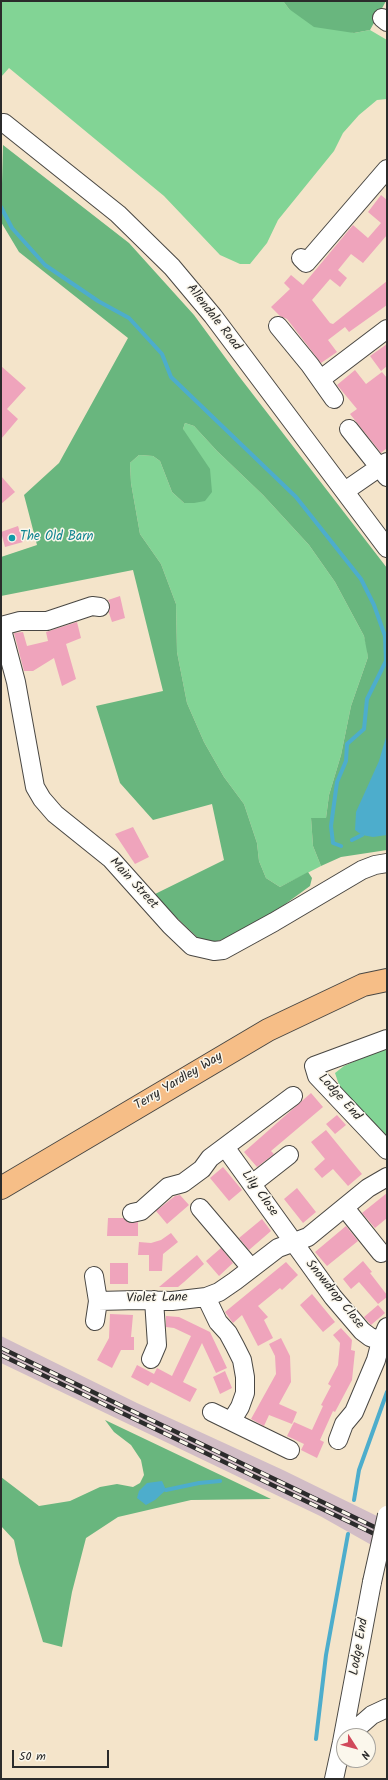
<!DOCTYPE html>
<style>
body{margin:0}
#map{position:relative;width:388px;height:1780px;overflow:hidden;background:#f4e4ca;font-family:Kalam,sans-serif}
canvas{display:block}
.frame{position:absolute;inset:0;border:2px solid #2b2b2b;pointer-events:none}
.north{position:absolute;left:336px;top:1728px;width:40px;height:40px;box-sizing:border-box;background:#fbf7ec;border:1px solid #a8a59f;border-radius:50%;rotate:126deg;font-size:11px;font-weight:700;line-height:16px;text-align:center;color:#2b2b2b}
.north::after{content:'';display:block;margin:auto;width:14px;height:18px;background:#d1495b;clip-path:polygon(50% 0,100% 100%,50% 72%,0 100%)}
.scale{position:absolute;left:12px;top:1750px;width:97px;height:18px;box-sizing:border-box;border:2px solid #2b2b2b;border-top:0;padding-left:5px;font-size:12px;line-height:14px;white-space:nowrap;color:#2b2b2b;-webkit-text-stroke:3px #fbf7ec;paint-order:stroke}
</style>
<div id="map">
<canvas width="388" height="1780"></canvas>
<div class="frame"></div>
<div class="north">N</div>
<div class="scale">50 m</div>
</div>
<script>
const ctx = document.querySelector('canvas').getContext('2d');
ctx.lineJoin = 'round';
function fill(path, color) { ctx.fillStyle = color; ctx.fill(path, 'evenodd'); }
const shape = rows => new Path2D(rows.map(r => 'M' + r).join(''));
function strokePath(path, color, width, dash) { ctx.strokeStyle = color; ctx.lineWidth = width; ctx.lineCap = dash ? 'butt' : 'round'; ctx.setLineDash(dash || []); ctx.stroke(path); }
function drawText(font, color, halo, rows, align = 'center') {
  ctx.font = font + ' Kalam,sans-serif'; ctx.lineWidth = 3; ctx.setLineDash([]); ctx.textBaseline = 'middle'; ctx.strokeStyle = halo; ctx.fillStyle = color; for (const [text, x, y, turn = 0] of rows) {
    ctx.save(); ctx.translate(x, y); ctx.rotate((+turn || 0) * Math.PI / 180); ctx.textAlign = isNaN(turn) ? turn : align; if (halo) ctx.strokeText(text, 0, 0); ctx.fillText(text, 0, 0); ctx.restore();
  }
}
fill(shape([
 [1,1336,137,1403,283,1470,379,1517,375,1547,320,1516,1,1363]
]), '#d2bdc6');
fill(shape([
 [1,1,283,1,289,9,354,33,370,30,387,40,387,99,377,100,359,115,343,133,334,151,278,220,267,243,250,264,240,264,220,255,164,196,9,68,1,77],
 [185,423,194,426,217,451,263,495,309,545,335,582,364,636,367,647,368,657,351,706,341,755,329,795,326,818,311,818,313,846,321,866,280,887,266,878,259,861,257,843,244,804,224,777,204,742,187,703,177,652,176,604,161,564,140,534,131,483,130,463,139,455,153,456,160,461,172,492,184,503,194,503,183,429],
 [387,1047,387,1142,339,1085,335,1073,344,1066]
]), '#82d495');
fill(shape([
 [283,1,386,1,370,30,354,33,314,27,289,9],
 [3,145,129,243,194,315,238,375,387,568,387,850,341,857,321,866,313,846,311,818,326,818,329,795,341,755,351,706,368,657,364,636,335,582,309,545,263,495,217,451,194,426,185,423,183,429,210,469,212,492,205,501,194,503,184,503,172,492,160,461,153,456,139,455,130,463,131,483,140,534,161,564,176,604,177,652,187,703,204,742,224,777,244,804,257,843,259,861,266,878,280,887,308,872,312,878,310,886,284,905,234,936,214,942,198,938,153,895,224,860,212,804,153,820,120,783,96,706,163,691,133,570,1,596,1,557,37,545,24,495,59,463,128,338,19,252,1,222],
 [105,1420,271,1499,191,1500,118,1517,86,1538,72,1592,62,1647,43,1642,19,1563,14,1540,1,1526,1,1477,39,1506,70,1501,100,1487,117,1484,133,1487,140,1483,144,1475,141,1460,131,1445,114,1432]
]), '#69b67e');
fill(shape([
 [387,734,387,835,373,837,362,835,355,830,356,812,379,761],
 [162,1481,166,1490,155,1500,146,1505,137,1498,139,1491,147,1483]
]), '#4dadcc');
strokePath(shape([
 [1,207,12,228,45,265,98,301,129,318,162,354,171,377,296,497,361,579,374,605,385,636,386,661,367,699,364,729,347,744,346,761,337,782,331,826,333,843,341,846],
 [352,840,362,835],
 [166,1490,199,1483,220,1481],
 [354,1500,359,1470,387,1392],
 [316,1739,326,1655,348,1534]
]), '#4dadcc', 4);
fill(shape([
 [381,195,387,200,387,235,363,263,351,254,338,270,347,278,340,287,330,279,312,300,330,323,333,324,387,281,387,305,349,332,345,327,328,340,337,352,321,363,287,319,280,316,271,307,290,289,284,283,291,275,303,285,353,225,368,238,381,223,368,212],
 [387,344,387,366,381,371,370,356],
 [1,366,26,388,7,409,18,419,1,439],
 [355,370,366,384,382,372,387,378,387,448,381,453,350,414,357,409,337,385],
 [1,476,15,492,1,504],
 [18,526,23,542,5,547,1,532],
 [120,596,125,618,112,622,109,613,110,603,108,600],
 [77,622,81,638,66,644,76,679,62,686,54,658,33,671,24,671,14,633,23,632,27,646,48,641,46,632],
 [133,827,149,857,135,864,115,834],
 [311,1093,323,1107,271,1151,274,1154,257,1167,244,1152],
 [337,1115,346,1125,335,1134,326,1124],
 [326,1130,362,1174,348,1186,333,1169,322,1178,314,1169,325,1159,311,1142],
 [223,1167,242,1190,229,1201,210,1178],
 [297,1188,316,1212,303,1223,284,1199],
 [387,1193,387,1218,375,1228,362,1213],
 [180,1195,189,1205,167,1224,156,1211,175,1196],
 [108,1218,123,1218,129,1223,138,1222,138,1236,107,1236],
 [262,1219,271,1231,249,1250,239,1238],
 [346,1226,358,1241,327,1266,315,1252],
 [171,1233,178,1242,163,1254,162,1271,149,1271,149,1255,138,1255,139,1242,151,1243,161,1240],
 [221,1248,233,1263,219,1276,206,1261],
 [197,1255,204,1264,184,1282,178,1287,159,1287],
 [363,1261,372,1272,370,1273,387,1295,387,1297,378,1304,359,1282,351,1289,343,1279],
 [286,1262,298,1275,282,1290,280,1288,258,1306,268,1317,264,1320,273,1338,258,1346,242,1315,233,1323,225,1312],
 [110,1263,128,1263,128,1284,110,1284],
 [312,1294,335,1322,323,1332,300,1305],
 [378,1305,385,1313,371,1325,364,1317],
 [110,1314,133,1315,131,1337,134,1337,134,1350,121,1350,112,1368,97,1360,109,1338],
 [166,1316,179,1317,210,1332,227,1368,216,1373,202,1343,183,1382,197,1389,190,1402,151,1382,148,1386,131,1377,137,1365,154,1374,157,1368,172,1376,191,1336,174,1328,166,1327],
 [341,1328,352,1340,351,1350,355,1351,352,1380,335,1412,333,1411,320,1440,324,1442,317,1458,301,1450,304,1444,287,1436,294,1422,312,1430,323,1406,321,1405,331,1386,328,1384,338,1365,340,1343,333,1335],
 [281,1338,290,1356,291,1382,279,1404,297,1412,292,1424,269,1415,264,1426,251,1419,276,1374,275,1356,269,1344],
 [225,1371,232,1388,220,1394,213,1377]
]), '#efa4bc');
const minor = shape([
 [382,18,387,22],
 [4,123,118,214,172,267,213,316,387,548],
 [301,258,306,263,387,169],
 [278,326,310,365,334,399],
 [321,379,387,329],
 [349,429,387,477],
 [345,491,387,462],
 [1,626,16,682,35,787,42,799,55,814,111,859,171,926,192,946,214,951,223,950,274,922,362,870,375,865,387,863],
 [1,626,20,621,47,621,92,606,100,607],
 [387,1039,314,1066,317,1076,387,1150],
 [225,1147,333,1297,362,1331,370,1337,381,1341],
 [252,1184,289,1155],
 [200,1208,251,1268],
 [345,1208,381,1253],
 [132,1213,141,1211,168,1187,183,1183,202,1169,210,1158,293,1096],
 [94,1276,98,1301,95,1321],
 [206,1297,218,1322,228,1333,235,1346,242,1360,245,1377,245,1393,240,1407,232,1420],
 [98,1301,138,1300,172,1301,206,1297,219,1292,235,1281,278,1248,308,1237,368,1188,387,1177],
 [151,1359,157,1345,154,1300],
 [212,1412,290,1450],
 [338,1440,344,1424,354,1412,376,1360,381,1341,387,1327],
 [348,1736,372,1715,387,1708],
 [334,1779,342,1742,372,1582]
]);
const major = shape([
 [1,1188,268,1030,363,985,387,980]
]);
strokePath(minor, '#494743', 20);
strokePath(major, '#494743', 24);
strokePath(minor, '#fff', 18);
strokePath(major, '#f6be87', 22);
const rail = shape([
 [1,1348,387,1533],
 [1,1355,387,1540]
]);
strokePath(rail, '#2b2b2b', 4.5);
strokePath(rail, '#fbf7ec', 3, [9]);
const minorBridge = shape([
 [372,1582,387,1515]
]);
strokePath(minorBridge, '#494743', 20, []);
strokePath(minorBridge, '#fff', 18);
for (const [x, y, r, color] of [
 [12,538,4,"#0f9aa8"]
]) { const dot = new Path2D(); dot.arc(x, y, r, 0, 2 * Math.PI); ctx.fillStyle = color; ctx.fill(dot); strokePath(dot, '#fbf7ec', 1.5); }
drawText('13px', '#2b2b2b', '#fbf7ec', [
 ["Allendale Road",213,318,52],
 ["Main Street",133,884,47],
 ["Terry Yardley Way",179,1082,-31],
 ["Lodge End",339,1098,48],
 ["Lily Close",259,1194,54],
 ["Snowdrop Close",334,1295,51],
 ["Violet Lane",157,1299,-1],
 ["Lodge End",360,1647,-80]
]);
drawText('13px', '#0d838f', '#fbf7ec', [
 ["The Old Barn",20,538]
], 'left');
</script>
